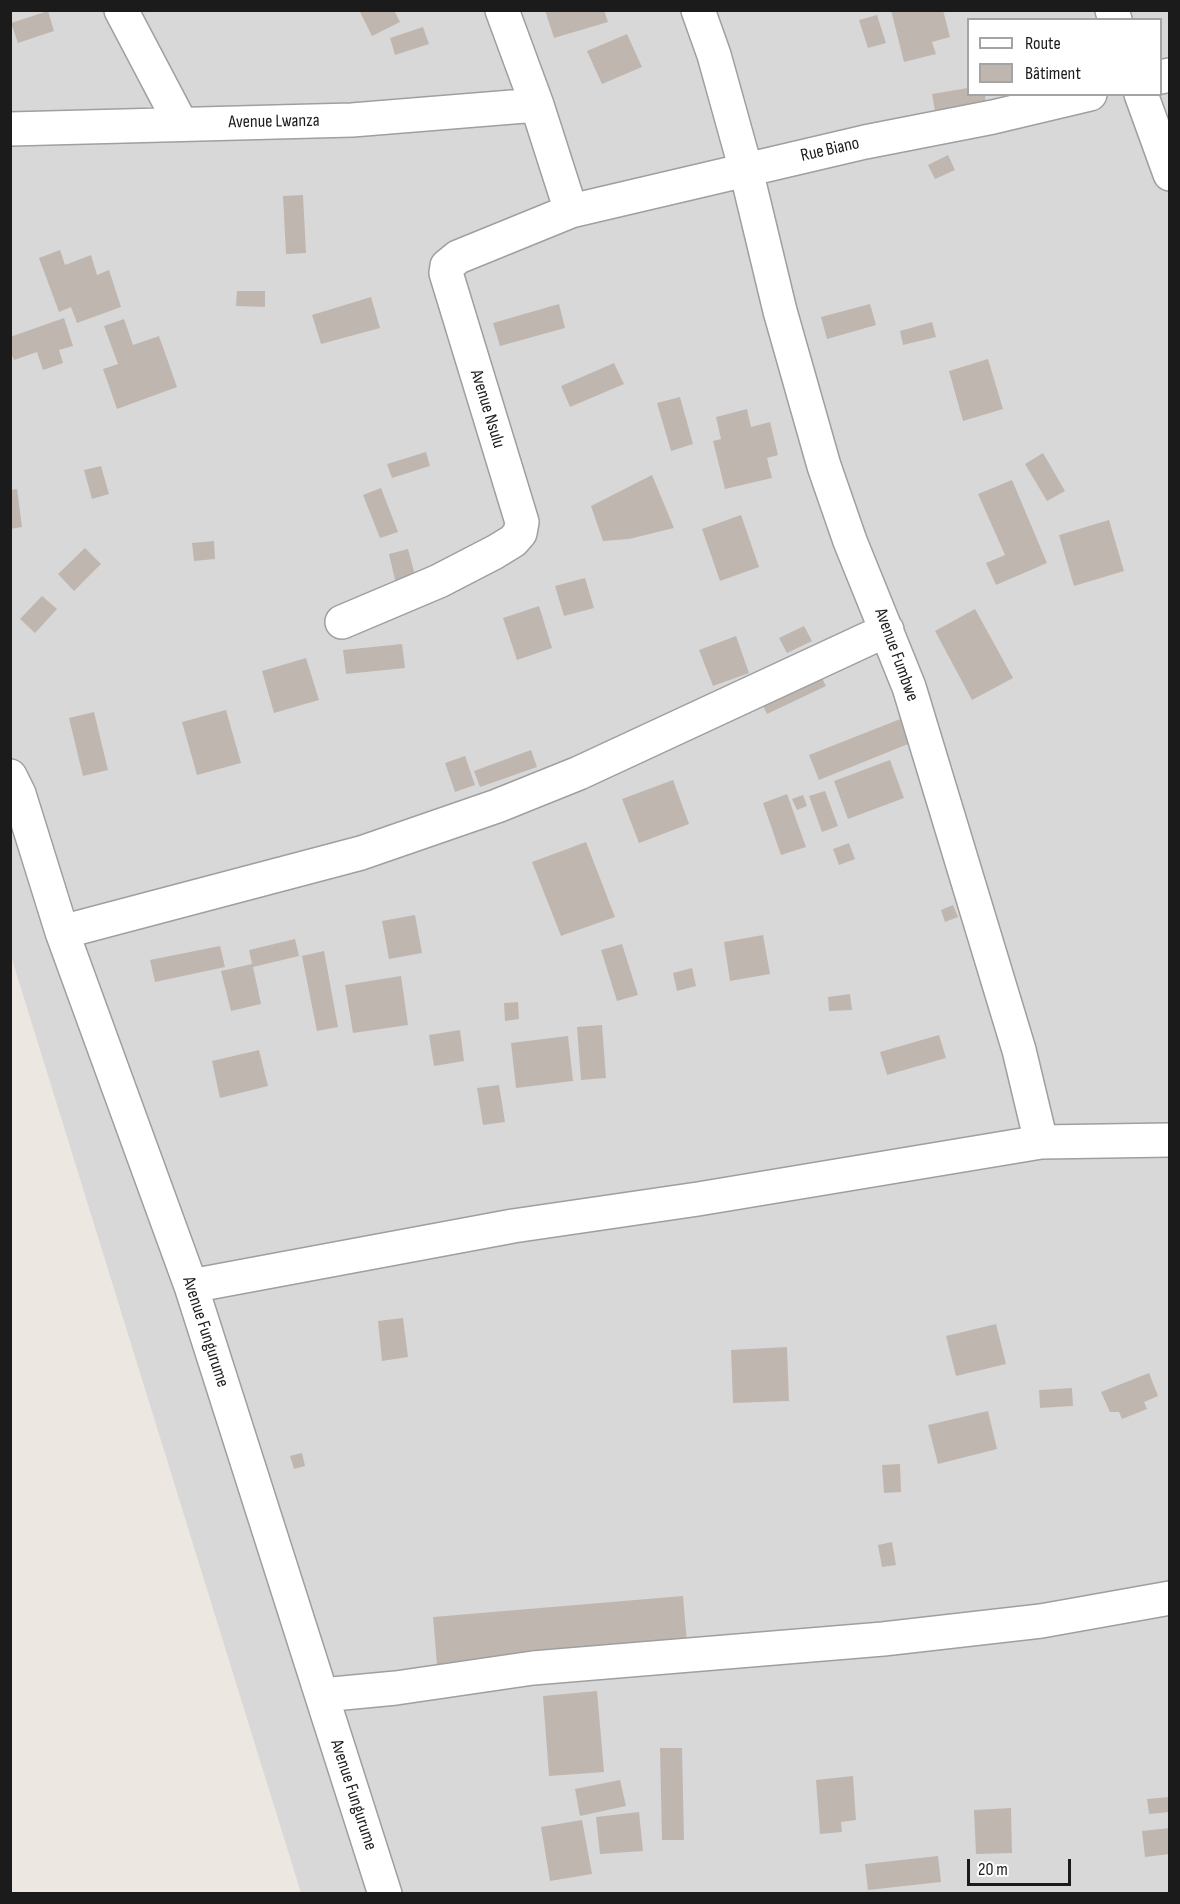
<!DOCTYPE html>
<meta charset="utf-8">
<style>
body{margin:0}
#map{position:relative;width:1180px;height:1904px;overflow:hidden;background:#ece7e0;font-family:"Sofia Sans Condensed",sans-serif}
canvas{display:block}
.frame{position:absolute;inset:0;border:12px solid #1b1b1b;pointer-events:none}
.legend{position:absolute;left:967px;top:18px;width:195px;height:78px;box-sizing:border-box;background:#fff;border:2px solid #a4a4a4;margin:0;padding:8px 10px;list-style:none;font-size:18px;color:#1b1b1b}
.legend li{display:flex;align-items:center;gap:12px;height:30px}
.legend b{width:30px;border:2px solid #a4a4a4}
.scale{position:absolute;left:967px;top:1859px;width:104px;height:27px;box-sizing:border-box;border:3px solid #1b1b1b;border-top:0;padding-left:8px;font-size:18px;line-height:21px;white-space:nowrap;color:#1b1b1b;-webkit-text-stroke:4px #fff;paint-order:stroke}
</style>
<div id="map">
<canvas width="1180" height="1904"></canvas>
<div class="frame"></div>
<ul class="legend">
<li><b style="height:8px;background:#fff"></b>Route</li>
<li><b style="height:16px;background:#c0b6b0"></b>Bâtiment</li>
</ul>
<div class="scale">20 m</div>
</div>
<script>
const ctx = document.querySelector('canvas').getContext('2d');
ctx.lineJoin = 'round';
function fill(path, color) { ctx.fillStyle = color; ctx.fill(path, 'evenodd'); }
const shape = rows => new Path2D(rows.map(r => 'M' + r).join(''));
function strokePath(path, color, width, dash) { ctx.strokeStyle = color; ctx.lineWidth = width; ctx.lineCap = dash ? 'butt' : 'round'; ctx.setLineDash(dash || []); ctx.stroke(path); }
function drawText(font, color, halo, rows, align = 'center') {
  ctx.font = font + ' "Sofia Sans Condensed",sans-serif'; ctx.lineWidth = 4.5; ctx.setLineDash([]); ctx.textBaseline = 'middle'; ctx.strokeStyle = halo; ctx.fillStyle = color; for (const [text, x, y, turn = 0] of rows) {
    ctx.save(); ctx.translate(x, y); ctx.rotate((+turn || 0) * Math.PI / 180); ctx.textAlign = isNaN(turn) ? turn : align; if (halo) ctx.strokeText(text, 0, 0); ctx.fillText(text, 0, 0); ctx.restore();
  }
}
fill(shape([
 [10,11,1169,11,1169,1893,301,1893,11,956],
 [968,20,1160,20,1160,94,968,94]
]), '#d9d8d8');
fill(shape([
 [359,10,394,10,400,22,372,36],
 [545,10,604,10,608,22,554,38],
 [891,10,925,10,926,12,943,10,950,37,932,42,936,54,904,62],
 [48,11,54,31,18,43,11,23],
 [877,15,886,43,868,48,859,20],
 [423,27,429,44,395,55,390,38],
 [627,34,642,67,602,84,587,51],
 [968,88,968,94,985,94,986,104,935,111,932,94],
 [948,155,955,170,935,179,928,165],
 [303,195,306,253,286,254,283,196],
 [60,250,65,265,91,255,97,275,109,270,121,307,77,323,71,307,59,312,39,258],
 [237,291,265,291,265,307,236,306],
 [371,297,380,328,321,344,312,315],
 [559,304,565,328,500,346,493,323],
 [870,304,876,325,827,339,821,317],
 [64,318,73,346,59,350,63,363,43,370,37,352,14,360,10,351,10,337],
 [124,319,133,345,159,336,177,387,117,409,103,369,118,364,104,326],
 [932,322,936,337,903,345,900,331],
 [988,359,1003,409,963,421,949,371],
 [614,363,624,384,570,407,561,386],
 [680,397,693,444,671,451,657,403],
 [747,409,751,427,770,422,778,455,767,458,772,478,725,489,713,441,721,439,716,417],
 [426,452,430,466,392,478,387,464],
 [1043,453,1065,491,1047,501,1025,464],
 [101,466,109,494,92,499,84,470],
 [652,475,674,528,629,539,603,541,591,506],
 [1012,480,1047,563,996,585,986,563,1005,555,978,494],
 [381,488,398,532,380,538,363,495],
 [17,489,22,527,10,529,10,490],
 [741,515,759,567,720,581,702,529],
 [1109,520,1124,571,1074,586,1059,535],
 [214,541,215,559,194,561,192,543],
 [85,548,101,564,74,591,58,574],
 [408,549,416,579,396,584,389,554],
 [585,578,594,608,564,616,555,586],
 [42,596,57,609,35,633,20,619],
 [539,606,552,648,517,660,503,618],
 [975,609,1013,678,972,700,935,631],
 [804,626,812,641,787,653,779,638],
 [736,636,749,673,713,686,699,650],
 [402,644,405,668,346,674,343,650],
 [306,658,319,700,274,713,262,671],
 [819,672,826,686,767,714,760,700],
 [226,710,241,763,197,775,182,722],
 [94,712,108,770,83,776,69,718],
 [908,716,918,740,819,780,809,755],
 [531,750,537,767,480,787,474,771],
 [465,756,475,785,455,792,445,763],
 [890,760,904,798,848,819,834,781],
 [673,780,689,824,639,843,622,799],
 [825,791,838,826,822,832,809,796],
 [787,794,806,847,781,855,763,803],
 [803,795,807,806,797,810,792,799],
 [586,842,615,917,561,936,532,862],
 [849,843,855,859,839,865,833,849],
 [953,905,958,917,945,922,941,910],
 [415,915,422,953,389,959,382,921],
 [763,935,770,974,730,981,724,942],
 [295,939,299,956,253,967,261,1004,231,1011,221,971,252,964,249,950],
 [622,944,638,995,617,1001,601,950],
 [220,946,225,967,155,982,150,960],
 [324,951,338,1027,317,1031,302,956],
 [692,968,696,986,677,991,673,973],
 [401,976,408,1025,353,1033,345,985],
 [850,994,852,1010,829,1011,828,997],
 [518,1002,519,1019,505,1021,504,1003],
 [602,1025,606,1078,581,1080,577,1027],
 [460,1030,464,1061,434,1066,429,1035],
 [939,1035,946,1058,887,1075,880,1052],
 [568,1036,573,1081,516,1088,511,1043],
 [259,1050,268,1086,220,1098,212,1061],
 [499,1085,505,1122,483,1125,477,1088],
 [403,1318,408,1357,382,1361,378,1321],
 [996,1324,1006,1364,956,1376,946,1336],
 [787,1347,789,1401,733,1403,731,1350],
 [1149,1373,1158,1396,1144,1402,1147,1409,1122,1419,1119,1412,1110,1412,1101,1392],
 [1072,1388,1073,1406,1040,1408,1039,1390],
 [988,1411,997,1449,938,1464,928,1425],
 [302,1453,305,1466,294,1469,290,1456],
 [900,1464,901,1492,884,1493,882,1465],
 [892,1542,896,1565,882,1567,878,1545],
 [683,1596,687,1643,437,1665,433,1617],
 [597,1691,604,1772,549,1776,543,1696],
 [660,1748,682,1748,684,1840,662,1840],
 [853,1776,856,1820,841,1822,842,1832,820,1834,816,1780],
 [620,1780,626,1806,580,1816,575,1789],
 [1170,1797,1170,1812,1149,1814,1147,1799],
 [1011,1808,1012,1853,976,1854,974,1810],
 [639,1812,643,1851,600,1854,596,1817],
 [582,1820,592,1874,550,1881,541,1827],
 [1170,1828,1170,1854,1145,1857,1142,1831],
 [938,1856,941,1882,868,1890,865,1864]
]), '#c0b6b0');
const minor = shape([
 [121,10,181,124],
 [502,10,537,105,571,211],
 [698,10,714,55,746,170,780,311,824,466,850,541,909,687,1019,1050,1041,1142],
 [1112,10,1115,20],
 [1160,77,1170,75],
 [1141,94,1170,174],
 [10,129,352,120,537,105],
 [342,622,439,581,495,552,513,541,520,533,522,522,446,273,447,266,458,257,571,211,865,142,993,117,1090,94],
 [10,776,19,794,62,932,191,1286,385,1894],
 [62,932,361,853,497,806,579,773,887,630],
 [191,1286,513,1226,698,1199,1041,1142,1170,1140],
 [322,1695,396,1688,533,1668,883,1639,1041,1621,1170,1598]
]);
strokePath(minor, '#9f9f9f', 36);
strokePath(minor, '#fff', 33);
drawText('18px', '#1b1b1b', '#fff', [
 ["Avenue Lwanza",274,122,-1],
 ["Rue Biano",830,150,-13],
 ["Avenue Nsulu",487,409,73],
 ["Avenue Fumbwe",896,655,70],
 ["Avenue Fungurume",205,1332,72],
 ["Avenue Fungurume",353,1795,72]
]);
</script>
